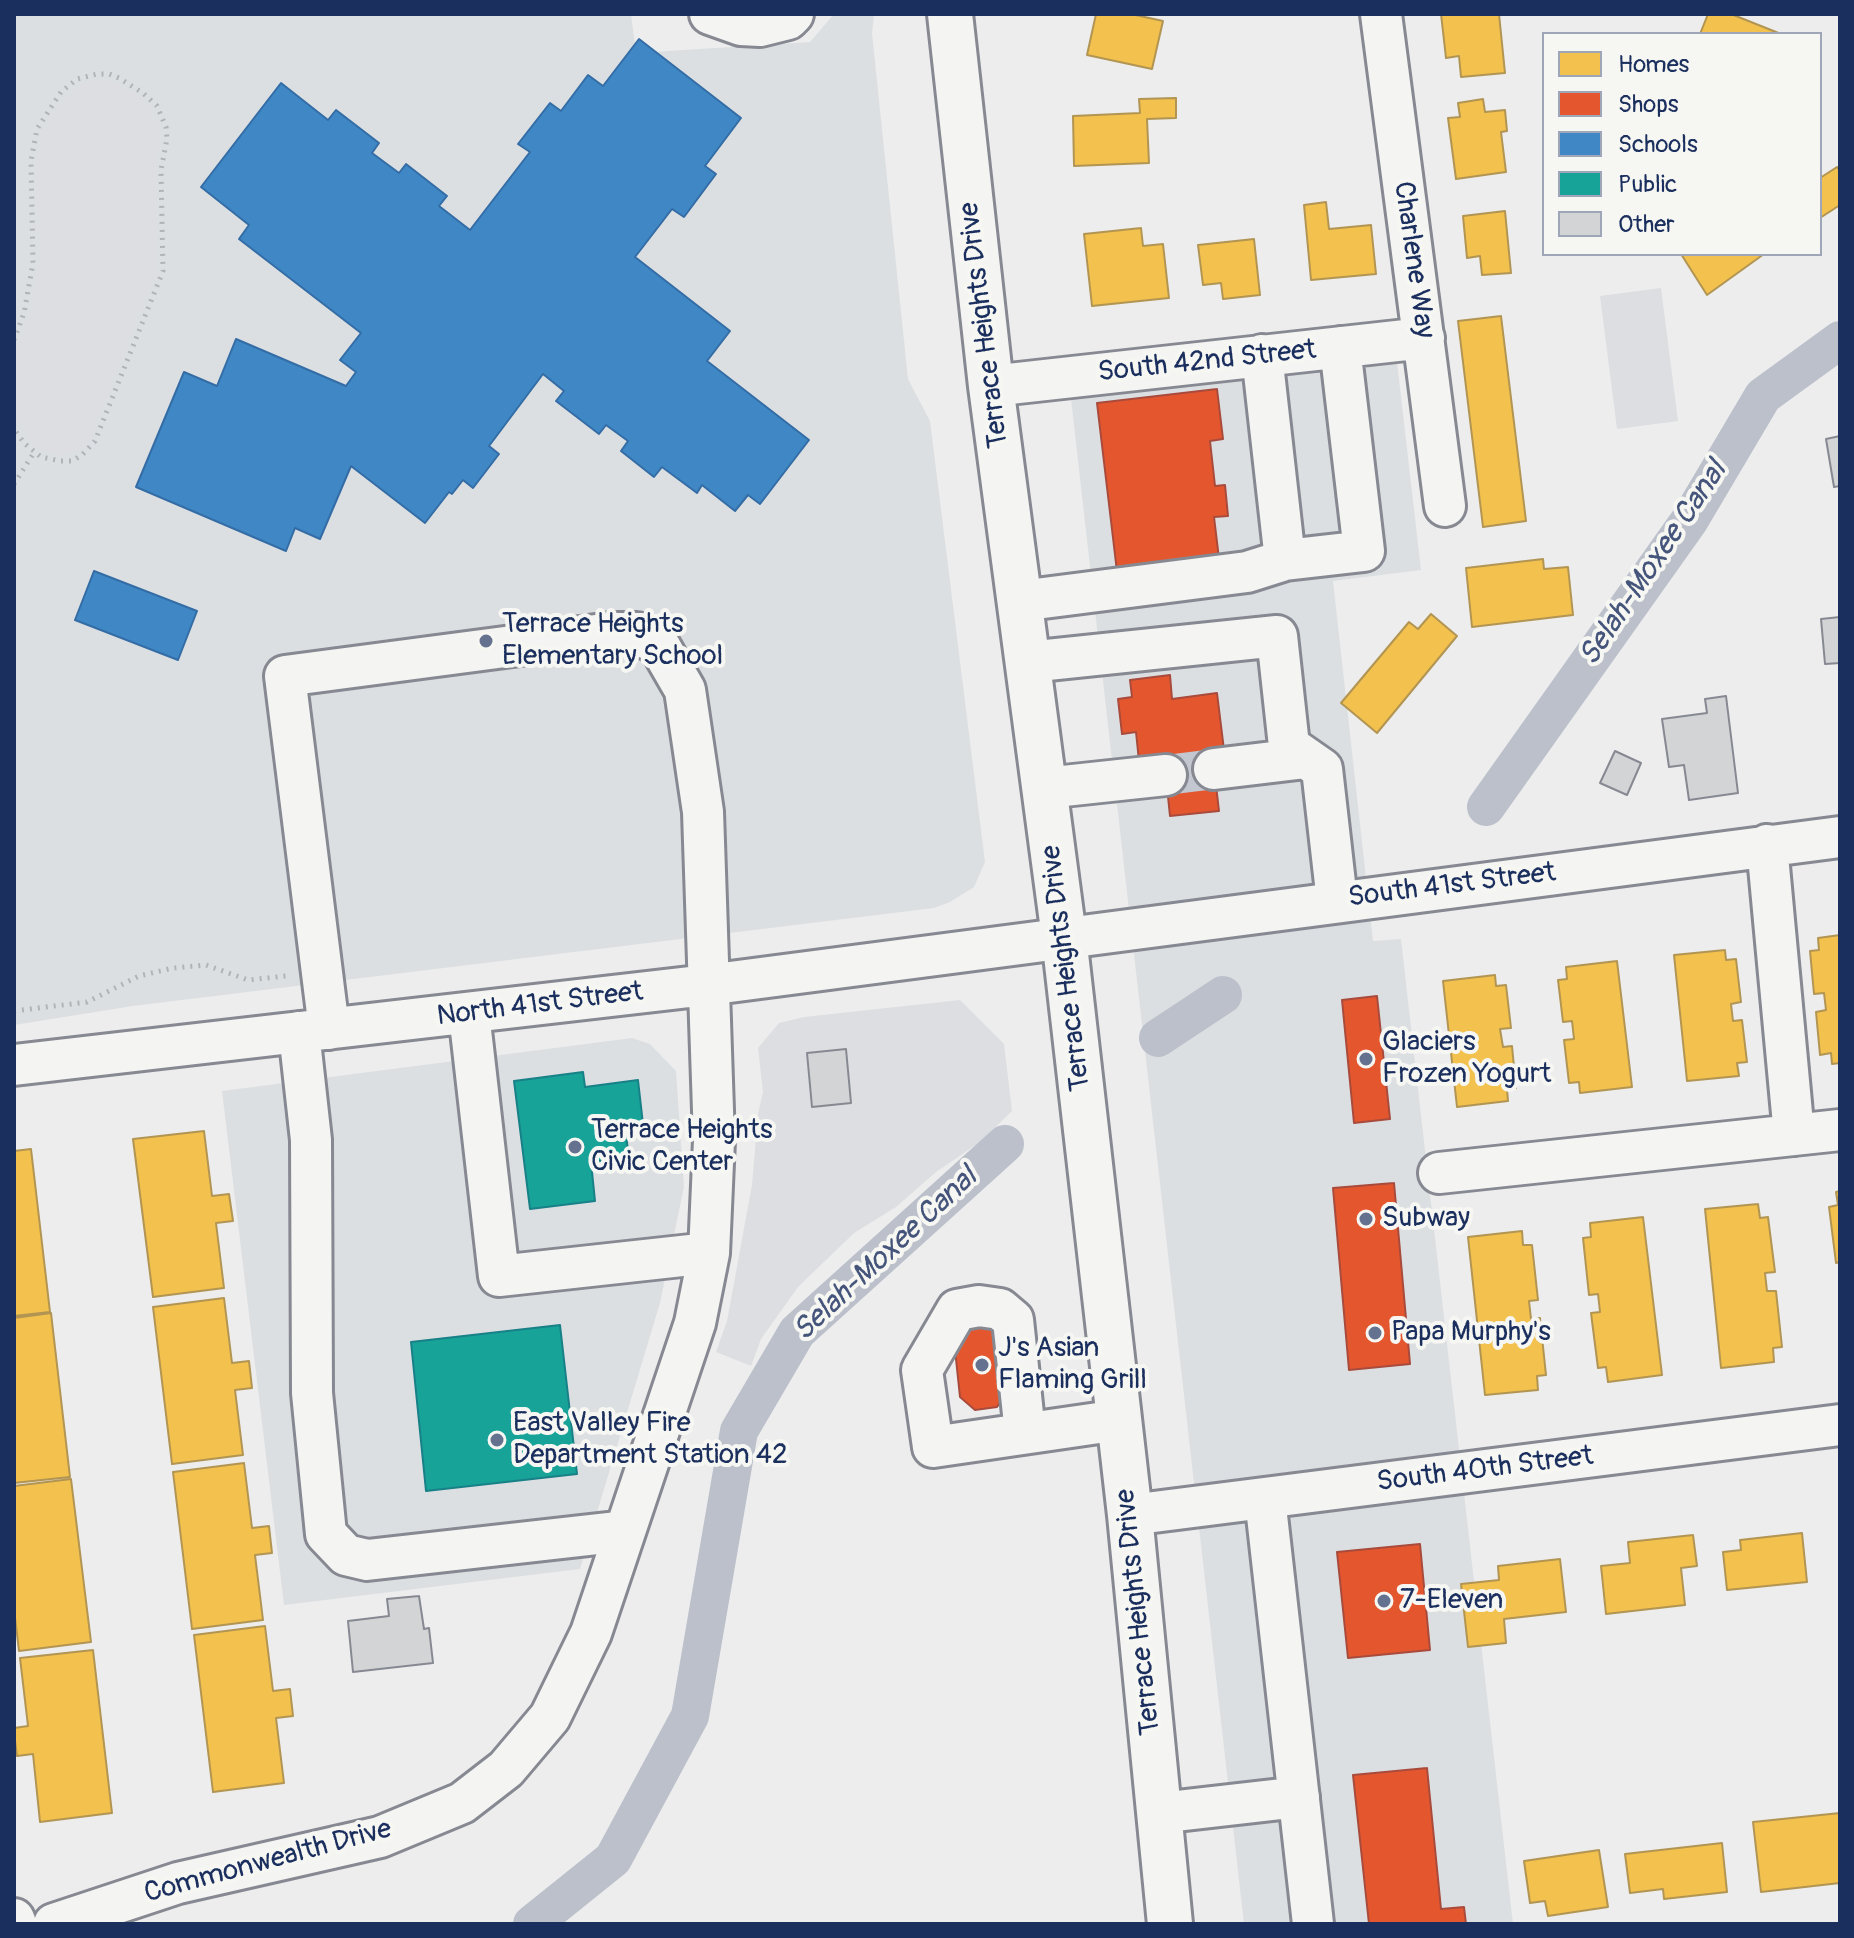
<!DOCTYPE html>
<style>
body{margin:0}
#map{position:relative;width:1854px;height:1938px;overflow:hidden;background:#ededed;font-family:Pangolin,sans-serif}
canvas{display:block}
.frame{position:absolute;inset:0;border:16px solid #1b2f5e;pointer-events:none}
.legend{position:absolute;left:1542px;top:32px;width:280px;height:224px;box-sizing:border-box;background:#f6f6f2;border:2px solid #9ea6b7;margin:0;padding:10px 14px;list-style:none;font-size:24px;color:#1b2f5e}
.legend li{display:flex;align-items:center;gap:16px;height:40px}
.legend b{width:40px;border:2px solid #9ea6b7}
</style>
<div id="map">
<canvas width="1854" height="1938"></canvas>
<div class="frame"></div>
<ul class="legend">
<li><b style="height:22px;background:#f2c14e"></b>Homes</li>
<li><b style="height:22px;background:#e4572e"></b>Shops</li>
<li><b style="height:22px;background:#3f88c5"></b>Schools</li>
<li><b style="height:22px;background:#17a398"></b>Public</li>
<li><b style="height:22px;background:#d3d4d6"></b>Other</li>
</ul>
</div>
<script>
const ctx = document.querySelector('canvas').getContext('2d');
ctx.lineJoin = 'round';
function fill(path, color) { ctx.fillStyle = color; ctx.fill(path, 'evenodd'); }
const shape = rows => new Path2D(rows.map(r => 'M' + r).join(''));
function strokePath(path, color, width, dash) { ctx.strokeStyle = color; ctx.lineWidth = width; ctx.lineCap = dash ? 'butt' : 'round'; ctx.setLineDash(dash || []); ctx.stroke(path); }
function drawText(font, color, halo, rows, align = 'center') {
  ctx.font = font + ' Pangolin,sans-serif'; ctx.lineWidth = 8; ctx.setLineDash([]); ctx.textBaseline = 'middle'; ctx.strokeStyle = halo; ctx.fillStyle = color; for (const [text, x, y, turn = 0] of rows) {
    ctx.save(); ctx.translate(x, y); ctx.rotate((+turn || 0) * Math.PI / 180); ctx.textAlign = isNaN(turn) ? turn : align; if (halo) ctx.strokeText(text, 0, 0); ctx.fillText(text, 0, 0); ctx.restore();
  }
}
fill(shape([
 [14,14,631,14,636,53,810,42,834,14,874,14,872,33,908,379,930,421,985,862,974,887,950,902,934,908,133,1006,14,1025],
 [1396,353,1421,570,1333,581,1373,941,1401,939,1513,1924,1244,1924,1070,390],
 [632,1038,650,1044,676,1071,684,1187,660,1303,580,1569,284,1605,222,1091]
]), '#dcdfe1');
fill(shape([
 [97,79,116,83,139,97,152,110,161,128,156,170,157,270,91,438,79,451,61,455,44,451,36,446,14,417,14,355,30,314,38,263,36,161,42,131,65,96,80,85],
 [1661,288,1678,421,1617,429,1600,296],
 [960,1000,1004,1044,1012,1111,980,1142,936,1172,896,1207,854,1233,798,1287,761,1339,751,1366,716,1352,727,1321,752,1185,758,1114,763,1092,758,1048,779,1023,804,1017]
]), '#dcdee1');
const homes = shape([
 [1096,14,1131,14,1163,21,1152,69,1087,55,1096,14],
 [1441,14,1499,14,1505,73,1461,77,1459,56,1446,58,1441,14],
 [1708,14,1731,14,1781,34,1700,34,1708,14],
 [1176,98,1176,118,1147,119,1149,163,1074,166,1073,116,1140,113,1139,99,1176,98],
 [1483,99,1485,112,1505,110,1507,131,1501,132,1506,172,1456,179,1448,118,1460,117,1458,103,1483,99],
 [1837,167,1840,171,1840,205,1820,218,1820,178,1837,167],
 [1326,202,1329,229,1371,225,1376,274,1311,280,1304,205,1326,202],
 [1505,211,1511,273,1482,275,1480,256,1467,258,1463,216,1505,211],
 [1141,228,1143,246,1163,244,1169,298,1092,306,1084,234,1141,228],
 [1254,239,1260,295,1223,299,1221,283,1203,285,1198,245,1254,239],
 [1681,254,1764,254,1707,295,1681,254],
 [1501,316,1526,521,1483,527,1458,321,1501,316],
 [1543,559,1544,569,1568,567,1573,615,1472,627,1466,568,1543,559],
 [1431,614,1457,636,1377,733,1341,703,1409,622,1418,629,1431,614],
 [1840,935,1840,1063,1832,1064,1831,1053,1820,1055,1816,1012,1826,1010,1824,993,1814,994,1810,951,1819,950,1818,938,1840,935],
 [1725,950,1726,960,1736,959,1741,1002,1731,1004,1733,1021,1742,1020,1747,1062,1737,1063,1739,1076,1687,1081,1674,955,1725,950],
 [1617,961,1632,1087,1580,1093,1579,1082,1569,1083,1564,1040,1574,1039,1572,1021,1563,1022,1558,980,1567,979,1566,967,1617,961],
 [1495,975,1496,986,1506,985,1511,1028,1500,1029,1503,1047,1512,1046,1516,1088,1507,1089,1508,1101,1457,1107,1443,981,1495,975],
 [204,1131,212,1196,229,1194,233,1221,216,1223,224,1288,153,1297,133,1139,204,1131],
 [31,1149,50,1312,14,1316,14,1151,31,1149],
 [1840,1191,1840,1262,1836,1263,1829,1207,1838,1205,1836,1192,1840,1191],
 [1758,1204,1760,1218,1768,1217,1775,1272,1765,1273,1767,1291,1776,1291,1782,1347,1773,1348,1774,1362,1721,1368,1705,1209,1758,1204],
 [1643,1217,1662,1375,1608,1382,1606,1367,1598,1368,1591,1313,1600,1312,1598,1294,1589,1295,1583,1238,1591,1237,1590,1223,1643,1217],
 [1522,1231,1523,1245,1532,1245,1538,1300,1529,1301,1531,1319,1540,1318,1546,1375,1537,1376,1538,1390,1485,1395,1468,1237,1522,1231],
 [224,1298,232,1363,249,1361,252,1388,235,1390,243,1455,172,1464,153,1307,224,1298],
 [51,1313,70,1477,14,1483,14,1318,51,1313],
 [244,1463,252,1528,269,1526,272,1553,255,1555,263,1620,192,1629,173,1472,244,1463],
 [71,1479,91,1642,19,1651,14,1609,14,1486,71,1479],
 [1802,1533,1807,1582,1727,1590,1723,1552,1741,1550,1740,1540,1802,1533],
 [1693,1535,1697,1566,1681,1568,1685,1605,1606,1614,1601,1566,1630,1563,1628,1542,1693,1535],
 [1560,1559,1566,1612,1504,1619,1506,1643,1468,1647,1461,1584,1499,1580,1498,1566,1560,1559],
 [265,1626,273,1691,290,1689,293,1716,276,1718,284,1783,213,1792,194,1635,265,1626],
 [93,1650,112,1813,40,1822,33,1754,17,1756,14,1733,14,1728,28,1726,20,1658,93,1650],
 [1840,1813,1840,1883,1761,1892,1753,1822,1840,1813],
 [1722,1843,1727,1892,1664,1899,1663,1889,1630,1893,1625,1854,1722,1843],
 [1599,1850,1608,1907,1548,1916,1545,1901,1530,1903,1524,1861,1599,1850]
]);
fill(homes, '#f2c14e');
strokePath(homes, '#b29553', 2);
const shops = shape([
 [1217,389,1223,439,1210,441,1215,486,1225,485,1228,516,1214,517,1220,567,1118,580,1097,403,1217,389],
 [1170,675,1172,699,1217,693,1224,750,1212,751,1219,811,1170,816,1164,758,1139,761,1136,732,1122,734,1118,699,1132,697,1130,680,1170,675],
 [1377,996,1390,1119,1354,1123,1342,1000,1377,996],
 [1394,1183,1410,1364,1349,1370,1333,1188,1394,1183],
 [990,1322,1005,1335,1009,1389,997,1407,975,1410,960,1397,954,1340,965,1324,990,1322],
 [1420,1544,1430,1650,1348,1658,1337,1552,1420,1544],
 [1427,1768,1441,1909,1464,1907,1466,1924,1369,1924,1353,1775,1427,1768]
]);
fill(shops, '#e4572e');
strokePath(shops, '#a84b3c', 2);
const schools = shape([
 [639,39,741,118,705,166,716,174,684,217,672,209,635,257,730,331,707,361,809,440,760,504,748,495,735,511,702,485,697,493,662,467,654,477,621,451,628,441,606,425,599,434,556,401,564,391,543,374,489,446,499,454,473,488,463,480,452,494,449,492,425,523,351,466,320,539,295,528,286,551,136,487,184,372,217,386,236,339,346,386,356,372,340,360,361,333,239,239,249,225,201,187,281,83,328,120,336,110,379,143,372,153,399,173,406,164,447,196,439,206,470,230,530,152,518,144,550,103,561,111,588,75,603,86,639,39],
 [94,571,197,611,178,660,75,620,94,571]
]);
fill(schools, '#3f88c5');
strokePath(schools, '#346da6', 2);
const public = shape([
 [583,1072,585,1087,638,1080,644,1133,626,1135,629,1158,591,1162,595,1201,530,1209,514,1081,583,1072],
 [560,1325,577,1474,426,1491,411,1342,560,1325]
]);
fill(public, '#17a398');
strokePath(public, '#188087', 2);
strokePath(shape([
 [1486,807,1689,521,1763,396,1840,340],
 [1158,1038,1223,995],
 [532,1924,613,1859,690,1716,739,1431,797,1332,1005,1144]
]), '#bbc0cb', 38);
const building = shape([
 [1840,436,1840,486,1834,487,1826,439,1840,436],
 [1840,617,1840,663,1825,664,1821,619,1840,617],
 [1726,696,1738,793,1689,800,1684,765,1669,767,1662,719,1707,713,1705,699,1726,696],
 [1615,751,1641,763,1627,795,1600,783,1615,751],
 [846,1049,851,1103,812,1107,807,1053,846,1049],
 [419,1596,424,1629,429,1628,433,1663,353,1672,348,1621,389,1616,387,1599,419,1596]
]);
fill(building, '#d3d4d6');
strokePath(building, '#868992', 2);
strokePath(shape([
 [1166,775,1214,769]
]), '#c3c7d0', 40, [40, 20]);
const minor = shape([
 [710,14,741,25,760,26,788,19,793,14],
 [1381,14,1445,506],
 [1262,355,1285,560,1364,551,1340,347],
 [991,386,1424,338],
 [1020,601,1247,572,1285,560],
 [1028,662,1277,636,1289,746,1322,769,1337,901],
 [1214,769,1306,758],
 [1045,788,1166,775],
 [1767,845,1794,1135],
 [469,1013,499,1276,709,1253],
 [299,1032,311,1140,312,1393,326,1534,346,1555,367,1560,625,1531],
 [14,1065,707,985,1840,837],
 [1439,1173,1840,1130],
 [1025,1433,1013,1320,1000,1309,979,1306,957,1310,922,1370,933,1447,1119,1420],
 [1265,1498,1313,1924],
 [1130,1515,1840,1425],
 [1159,1813,1299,1797],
 [14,1919,16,1924],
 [54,1924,178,1883,380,1837,462,1803,506,1769,550,1717,591,1633,695,1323,709,1253,714,1140,703,812,685,690,659,645,637,633,611,633,285,676,329,1029]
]);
const major = shape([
 [950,14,991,386,1064,937,1130,1515,1170,1924]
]);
strokePath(minor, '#868992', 46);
strokePath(major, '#868992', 50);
strokePath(shape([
 [14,340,24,313,33,263,31,161,37,129,61,92,77,79,97,74,109,74,119,78,143,93,157,106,166,127,167,139,161,170,163,271,95,441,82,455,72,461,61,461,41,457,24,443,14,429],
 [14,484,35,451],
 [14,1011,87,1002,139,976,173,968,206,965,248,980,286,976]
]), '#b1b3b8', 5, [2, 6]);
strokePath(minor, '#f4f4f2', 40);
strokePath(major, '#f4f4f2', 44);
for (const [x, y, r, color] of [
 [486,641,8,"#647290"],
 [1366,1059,8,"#647290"],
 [575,1147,8,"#647290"],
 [1366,1219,8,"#647290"],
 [1375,1333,8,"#647290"],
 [982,1365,8,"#647290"],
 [497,1440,8,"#647290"],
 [1384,1601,8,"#647290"]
]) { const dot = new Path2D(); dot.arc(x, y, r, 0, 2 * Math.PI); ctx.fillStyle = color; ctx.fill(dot); strokePath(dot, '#f6f6f2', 3); }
drawText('28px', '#1b2f5e', '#f6f6f2', [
 ["Charlene Way",1413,260,82],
 ["Terrace Heights Drive",985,325,-97],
 ["South 42nd Street",1207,362,-6],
 ["South 41st Street",1452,886,-7],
 ["Terrace Heights Drive",1067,968,-97],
 ["North 41st Street",540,1005,-7],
 ["South 40th Street",1485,1470,-7],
 ["Terrace Heights Drive",1139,1612,-96],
 ["Commonwealth Drive",268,1862,-15]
]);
drawText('28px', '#1b2f5e', '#f6f6f2', [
 ["Terrace Heights",502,625],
 ["Elementary School",502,657],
 ["Glaciers",1382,1043],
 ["Frozen Yogurt",1382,1075],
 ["Terrace Heights",591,1131],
 ["Civic Center",591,1163],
 ["Subway",1382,1219],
 ["Papa Murphy's",1391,1333],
 ["J's Asian",998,1349],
 ["Flaming Grill",998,1381],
 ["East Valley Fire",513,1424],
 ["Department Station 42",513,1456],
 ["7-Eleven",1400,1601]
], 'left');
drawText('italic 30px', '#44547a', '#f6f6f2', [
 ["Selah-Moxee Canal",1654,564,-56],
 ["Selah-Moxee Canal",886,1255,-43]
]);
</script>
